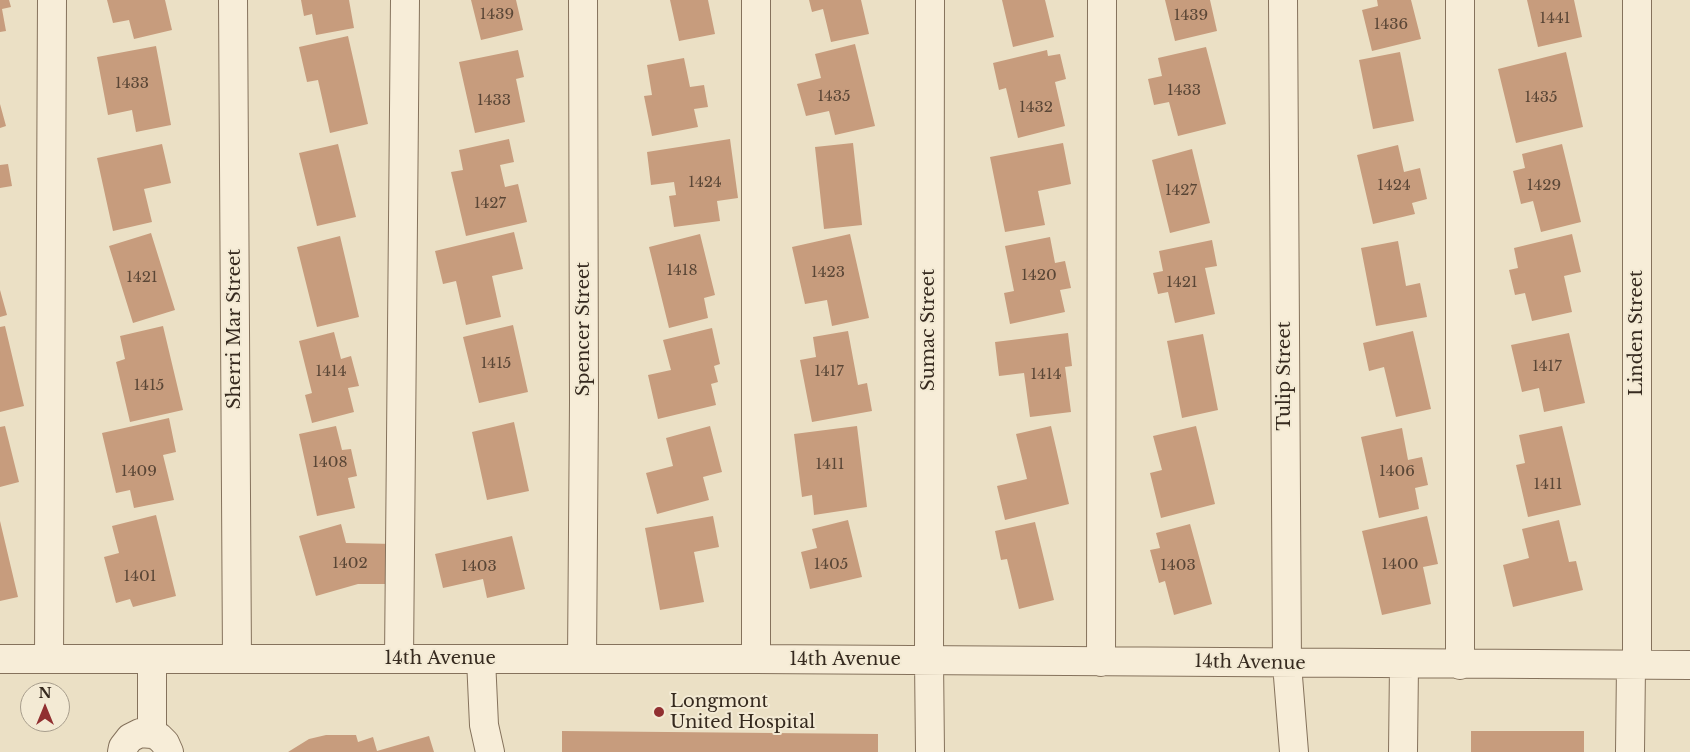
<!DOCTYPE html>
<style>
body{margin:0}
#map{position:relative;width:1690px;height:752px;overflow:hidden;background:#ebe0c5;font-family:"Libre Baskerville",serif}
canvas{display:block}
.north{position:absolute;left:20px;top:682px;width:50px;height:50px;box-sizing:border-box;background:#f3ead4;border:1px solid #a79d8c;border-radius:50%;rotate:0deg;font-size:14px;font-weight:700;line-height:20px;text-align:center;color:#362a1f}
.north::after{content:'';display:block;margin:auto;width:18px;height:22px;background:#913031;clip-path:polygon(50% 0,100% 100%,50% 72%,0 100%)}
</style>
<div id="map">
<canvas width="1690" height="752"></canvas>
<div class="north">N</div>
</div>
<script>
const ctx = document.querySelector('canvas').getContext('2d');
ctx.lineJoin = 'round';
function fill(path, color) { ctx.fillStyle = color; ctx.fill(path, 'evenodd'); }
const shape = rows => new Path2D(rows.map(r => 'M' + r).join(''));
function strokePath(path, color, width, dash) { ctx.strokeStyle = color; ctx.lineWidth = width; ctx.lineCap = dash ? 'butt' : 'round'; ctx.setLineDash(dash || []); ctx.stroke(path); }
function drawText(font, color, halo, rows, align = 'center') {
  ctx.font = font + ' "Libre Baskerville",serif'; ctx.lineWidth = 4; ctx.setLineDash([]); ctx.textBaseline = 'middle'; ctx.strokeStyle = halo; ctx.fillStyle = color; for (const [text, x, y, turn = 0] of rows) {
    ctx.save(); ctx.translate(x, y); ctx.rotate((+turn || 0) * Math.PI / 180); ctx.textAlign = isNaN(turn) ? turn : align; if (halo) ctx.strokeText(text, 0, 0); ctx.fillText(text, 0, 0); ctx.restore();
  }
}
fill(shape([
 [0,0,9,0,11,7,2,9,6,31,0,32],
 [107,0,165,0,172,30,134,39,129,20,113,23],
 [301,0,349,0,354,28,316,35,312,14,304,16],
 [471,0,516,0,523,30,481,40],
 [670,0,708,0,715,34,679,41],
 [809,0,861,0,869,34,831,42,823,9,812,12],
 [1002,0,1045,0,1054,37,1013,47],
 [1165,0,1210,0,1217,31,1175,41],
 [1377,0,1411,0,1421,39,1372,51,1362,10,1378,6],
 [1527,0,1574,0,1582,37,1538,47],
 [348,36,368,124,330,133,318,80,307,82,299,47],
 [855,44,875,126,835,135,829,111,806,116,797,84,821,78,815,54],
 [156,46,171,125,136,132,132,110,108,115,97,57],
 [1206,47,1226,124,1178,136,1169,102,1154,105,1148,79,1162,76,1158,58],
 [518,50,524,77,516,79,525,122,475,133,459,62],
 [1047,50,1048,56,1060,54,1066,79,1055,82,1065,126,1018,138,1006,88,999,90,993,63],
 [1400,52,1414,121,1373,129,1359,60],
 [1566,52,1583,127,1516,143,1498,69],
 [684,58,690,87,704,85,708,107,694,109,698,127,652,136,644,96,652,95,647,65],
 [0,104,6,126,0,128],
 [509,139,514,162,500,165,505,187,518,184,527,222,466,236,451,172,463,170,459,150],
 [730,139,738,198,717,201,720,221,674,227,669,196,676,195,674,182,651,185,647,152],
 [853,143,862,225,824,229,815,147],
 [1063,143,1071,184,1038,191,1045,225,1005,232,990,157],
 [162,144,171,183,144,189,152,222,113,231,97,158],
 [338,144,356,217,317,226,299,153],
 [1562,144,1581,222,1541,232,1533,201,1521,204,1513,171,1525,168,1522,154],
 [1398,145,1404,172,1420,168,1427,199,1412,203,1415,214,1373,224,1357,155],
 [1192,149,1210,223,1170,233,1152,160],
 [8,164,12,186,0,188,0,165],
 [514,232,523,269,492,276,501,317,466,325,456,281,443,284,435,251],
 [151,233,175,310,133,323,109,246],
 [700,234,715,295,704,298,708,318,669,328,649,247],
 [850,234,869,318,832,326,827,300,805,304,792,247],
 [1572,234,1581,272,1564,276,1572,312,1532,321,1525,293,1515,295,1509,270,1518,268,1514,248],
 [340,236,359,317,317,327,297,247],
 [1050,237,1055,263,1065,261,1071,288,1060,290,1065,312,1010,324,1004,293,1014,291,1005,246],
 [1212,240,1217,266,1205,268,1215,314,1175,323,1168,292,1158,294,1153,273,1163,271,1159,251],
 [1398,241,1406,286,1420,283,1427,317,1376,326,1361,248],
 [0,290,7,315,0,317],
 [513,325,528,392,479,403,463,337],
 [5,326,24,406,0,412,0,327],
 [163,326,183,410,130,422,116,362,125,359,120,336],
 [712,328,720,364,714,366,718,382,711,384,716,405,658,419,648,375,671,370,663,340],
 [848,331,858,385,867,383,872,411,812,422,800,360,816,357,813,337],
 [1413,331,1431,409,1396,417,1384,367,1369,371,1363,343],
 [334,332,341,359,351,356,359,386,348,388,354,412,312,423,305,395,312,393,299,341],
 [1068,333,1072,366,1065,367,1071,412,1030,417,1024,373,999,376,995,342],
 [1569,333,1585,403,1544,412,1539,388,1522,392,1511,345],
 [1203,334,1218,410,1182,418,1167,341],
 [169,418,176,452,163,455,174,500,134,508,130,490,116,493,102,433],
 [514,422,529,491,487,500,472,432],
 [5,426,19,482,0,487,0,427],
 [336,426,342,450,351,449,357,476,348,478,355,508,317,516,299,434],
 [710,426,722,472,703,477,709,500,657,514,646,473,673,466,666,438],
 [857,426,867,507,814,515,812,495,802,497,794,434],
 [1051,426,1069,504,1005,520,997,486,1027,479,1016,434],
 [1196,426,1215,504,1161,518,1150,473,1162,470,1153,436],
 [1562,426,1581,505,1528,517,1516,465,1525,463,1519,435],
 [1402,428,1408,460,1422,457,1428,485,1415,488,1419,509,1379,518,1361,437],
 [156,515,176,596,133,607,130,599,116,603,104,557,119,553,112,526],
 [713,516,719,547,694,552,704,602,660,610,645,528],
 [1427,516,1438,564,1423,567,1431,604,1382,615,1362,531],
 [848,520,862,577,810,589,801,552,817,548,812,529],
 [1559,520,1569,562,1576,561,1583,590,1513,607,1503,565,1529,558,1522,529],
 [0,521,18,597,0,601],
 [1035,522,1054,600,1019,609,1007,559,1001,560,995,531],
 [341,524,346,543,394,544,393,584,358,584,316,596,299,536],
 [1190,524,1212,604,1174,615,1165,581,1159,583,1150,550,1160,548,1156,533],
 [512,536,525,589,487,598,483,579,443,588,435,554],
 [562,731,878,734,878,752,562,752],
 [1471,731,1584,731,1584,752,1471,752],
 [326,735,356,735,358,742,373,737,377,751,429,736,434,752,288,752,309,739]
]), '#c79c7d');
const minor = shape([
 [233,0,237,659],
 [930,0,929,660,930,752],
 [1283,0,1287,664,1294,752],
 [1637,0,1637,666],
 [0,659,756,659,1690,665],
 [49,659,52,0],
 [152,659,152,734],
 [399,659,405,0],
 [481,659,484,725,490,752],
 [582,659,584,402,583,0],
 [756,659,756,0],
 [1101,662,1102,0],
 [1460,665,1460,0],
 [122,752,123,747,130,738,140,733,152,734,159,737,165,743,169,752],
 [1403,752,1404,665],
 [1630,752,1631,666]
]);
strokePath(minor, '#85725c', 30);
strokePath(minor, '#f7edd8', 28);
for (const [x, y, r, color] of [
 [659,712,6,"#913031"]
]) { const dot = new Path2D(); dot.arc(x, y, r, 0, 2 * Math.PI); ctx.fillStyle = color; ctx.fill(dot); strokePath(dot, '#f3ead4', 2); }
drawText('15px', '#5a4636', null, [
 ["1439",497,15],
 ["1439",1191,16],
 ["1441",1555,19],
 ["1436",1391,25],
 ["1433",132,84],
 ["1433",1184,91],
 ["1435",834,97],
 ["1435",1541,98],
 ["1433",494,101],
 ["1432",1036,108],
 ["1424",705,183],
 ["1424",1394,186],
 ["1429",1544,186],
 ["1427",1181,191],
 ["1427",490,204],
 ["1418",682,271],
 ["1423",828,273],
 ["1420",1039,276],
 ["1421",142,278],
 ["1421",1182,283],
 ["1415",496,364],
 ["1417",1547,367],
 ["1414",331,372],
 ["1417",829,372],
 ["1414",1046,375],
 ["1415",149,386],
 ["1408",330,463],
 ["1411",830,465],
 ["1409",139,472],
 ["1406",1397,472],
 ["1411",1548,485],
 ["1402",350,564],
 ["1405",831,565],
 ["1400",1400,565],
 ["1403",1178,566],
 ["1403",479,567],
 ["1401",140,577]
]);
drawText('18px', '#362a1f', '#f3ead4', [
 ["Sherri Mar Street",235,329,-90],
 ["Spencer Street",584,329,-90],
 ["Sumac Street",929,330,-90],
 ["Linden Street",1637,333,-90],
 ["Tulip Street",1285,376,-90],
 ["14th Avenue",440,659],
 ["14th Avenue",845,660],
 ["14th Avenue",1250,663,1]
]);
drawText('18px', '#362a1f', '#f3ead4', [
 ["Longmont",670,702],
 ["United Hospital",670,723]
], 'left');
</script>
